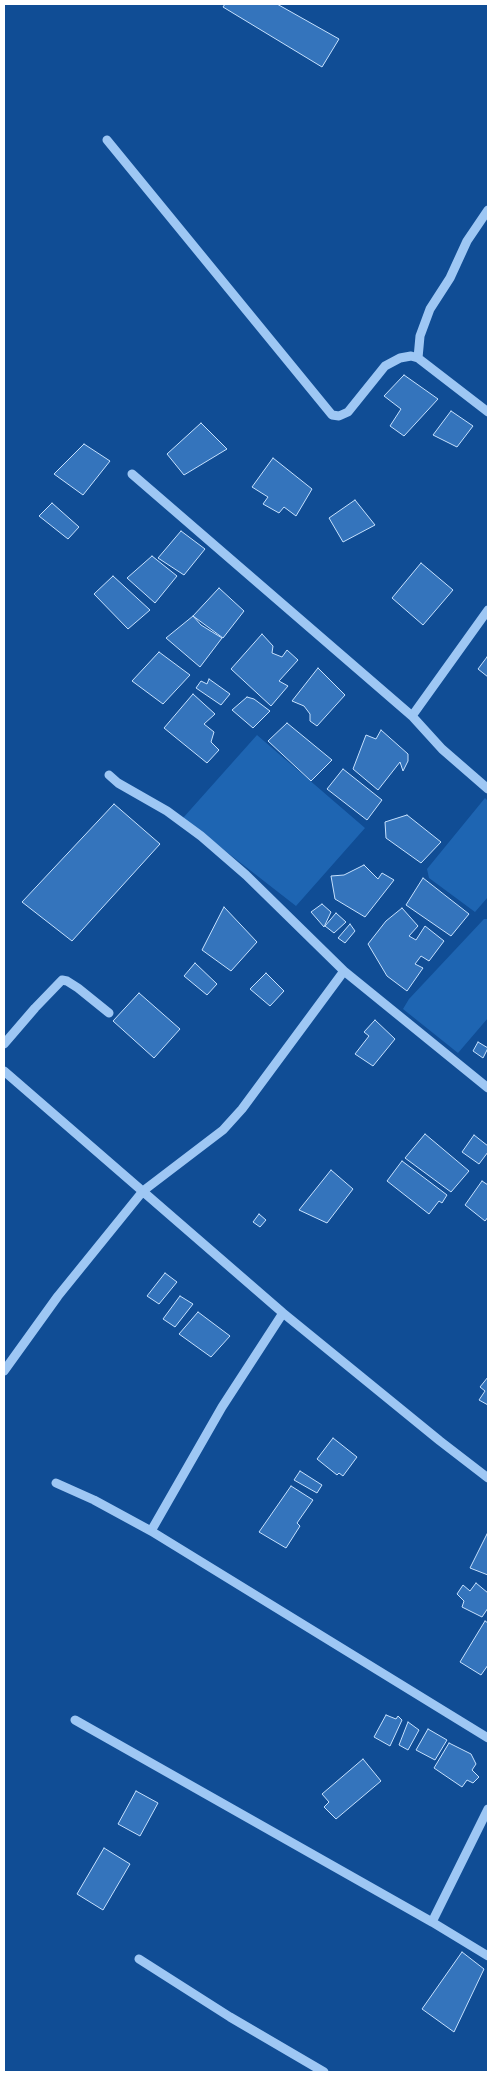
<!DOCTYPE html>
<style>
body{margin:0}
#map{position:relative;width:492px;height:2076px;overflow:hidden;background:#104d95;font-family:"Work Sans",sans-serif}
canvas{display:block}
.frame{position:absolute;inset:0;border:5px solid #fff;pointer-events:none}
</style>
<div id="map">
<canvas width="492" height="2076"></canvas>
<div class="frame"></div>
</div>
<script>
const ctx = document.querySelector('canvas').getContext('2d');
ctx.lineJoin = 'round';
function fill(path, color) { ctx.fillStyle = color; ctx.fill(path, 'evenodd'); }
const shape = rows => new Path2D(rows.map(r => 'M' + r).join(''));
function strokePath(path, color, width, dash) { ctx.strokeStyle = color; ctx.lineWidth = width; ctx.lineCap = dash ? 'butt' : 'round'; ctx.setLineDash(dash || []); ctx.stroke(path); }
fill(shape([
 [257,735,365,828,296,906,183,818],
 [485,798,488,801,488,897,475,912,429,878,427,869],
 [484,919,488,919,488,1018,458,1053,403,1009,409,999]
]), '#1e65b2');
const building = shape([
 [225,4,277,4,339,39,322,67,223,7,225,4],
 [404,375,438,399,404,436,390,426,401,409,384,396,404,375],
 [451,411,473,426,457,447,433,435,451,411],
 [201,423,227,449,184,475,167,454,201,423],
 [84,444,110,461,83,495,54,474,84,444],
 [273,458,312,489,296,516,284,507,279,513,263,504,268,497,252,487,273,458],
 [355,500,375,525,343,542,329,518,355,500],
 [52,503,79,527,68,539,39,516,52,503],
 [181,531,205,549,184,575,158,558,181,531],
 [152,556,177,576,155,603,127,578,152,556],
 [421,563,453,590,423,625,392,598,421,563],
 [113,576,150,610,128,629,94,594,113,576],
 [219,588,244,611,223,638,193,616,219,588],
 [193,616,201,625,222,638,200,667,166,638,193,616],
 [262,634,273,646,272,653,282,657,287,650,298,660,279,681,288,686,271,706,231,669,262,634],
 [159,652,190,675,163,704,132,681,159,652],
 [487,657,488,659,488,677,478,669,487,657],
 [318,668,345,695,317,726,310,721,310,714,304,706,292,701,318,668],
 [209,679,230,694,221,705,196,688,201,681,207,684,209,679],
 [193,694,215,714,204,724,214,732,211,742,219,750,207,763,164,728,193,694],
 [247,697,254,699,270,711,253,728,232,710,247,697],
 [287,723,332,760,311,781,268,741,287,723],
 [381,730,408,754,408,761,403,771,400,762,378,790,353,769,366,735,376,739,381,730],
 [343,769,382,800,367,820,327,789,343,769],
 [114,804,160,844,72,941,22,902,114,804],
 [407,815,441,842,421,863,386,838,385,822,407,815],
 [364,865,378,879,382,873,394,880,365,917,335,899,331,876,344,875,364,865],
 [423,878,469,914,451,936,406,905,423,878],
 [322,904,331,912,324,927,311,912,322,904],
 [224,907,257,942,231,971,202,950,224,907],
 [402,908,418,926,409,936,416,940,425,926,444,941,429,961,421,956,415,964,423,968,407,991,387,976,368,944,386,921,402,908],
 [336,913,346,922,334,933,325,926,336,913],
 [350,924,355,931,345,943,338,938,350,924],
 [195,963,217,984,207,995,184,976,195,963],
 [266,973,284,991,270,1006,250,989,266,973],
 [139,993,180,1029,154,1058,113,1021,139,993],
 [375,1020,395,1039,373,1066,355,1054,369,1036,364,1032,375,1020],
 [478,1042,488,1048,483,1058,473,1051,478,1042],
 [425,1134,469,1171,451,1192,405,1158,425,1134],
 [474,1135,488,1146,488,1152,479,1164,462,1152,474,1135],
 [402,1161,447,1195,442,1203,439,1201,429,1214,387,1181,402,1161],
 [331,1170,353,1189,327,1223,299,1210,331,1170],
 [482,1181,488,1185,488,1217,485,1221,465,1205,482,1181],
 [259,1214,266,1220,260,1227,253,1222,259,1214],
 [165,1273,177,1282,159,1304,147,1296,165,1273],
 [180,1296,193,1304,175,1327,163,1319,180,1296],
 [198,1312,230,1336,211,1357,179,1334,198,1312],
 [488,1377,488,1405,479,1400,485,1391,480,1387,488,1377],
 [333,1438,357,1457,343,1476,339,1473,337,1475,317,1459,333,1438],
 [300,1471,322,1485,317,1493,294,1480,300,1471],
 [291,1486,313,1500,297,1523,300,1526,286,1548,259,1532,291,1486],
 [488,1532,488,1575,470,1568,488,1532],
 [476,1583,488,1593,488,1608,482,1617,462,1607,464,1601,457,1594,463,1585,470,1591,476,1583],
 [485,1621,488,1623,488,1665,481,1675,460,1662,485,1621],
 [386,1715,396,1719,398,1716,402,1720,390,1746,374,1737,386,1715],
 [408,1722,419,1730,408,1750,399,1745,408,1722],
 [428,1729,447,1740,435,1760,416,1750,428,1729],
 [449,1743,471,1754,476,1764,472,1770,479,1777,473,1783,467,1780,462,1787,434,1768,449,1743],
 [363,1759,381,1781,336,1819,324,1807,329,1802,322,1794,363,1759],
 [136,1791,158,1803,140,1836,118,1824,136,1791],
 [104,1848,130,1864,103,1910,77,1894,104,1848],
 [462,1952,484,1969,454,2032,422,2009,462,1952]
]);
fill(building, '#3474bc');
strokePath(building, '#c6e1fe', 1);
strokePath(shape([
 [107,140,332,415,339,416,348,412,385,366,400,358,411,356,418,358,488,412],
 [418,358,420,336,430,309,450,278,467,241,488,210],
 [132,474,412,716],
 [488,610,412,716,442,749,488,789],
 [344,971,488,1088],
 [4,1044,35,1008,62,980,67,981,78,988,109,1013],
 [4,1071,283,1313,440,1441,488,1478],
 [4,1371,58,1296,143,1191,223,1130,242,1109,344,971,246,875,201,836,167,811,118,783,109,775],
 [56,1483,94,1500,151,1531,488,1738],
 [151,1531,222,1407,283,1313],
 [75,1720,432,1922],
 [488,1809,432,1922,488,1956],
 [139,1959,230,2017,324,2072]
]), '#9ec7f4', 9);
</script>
